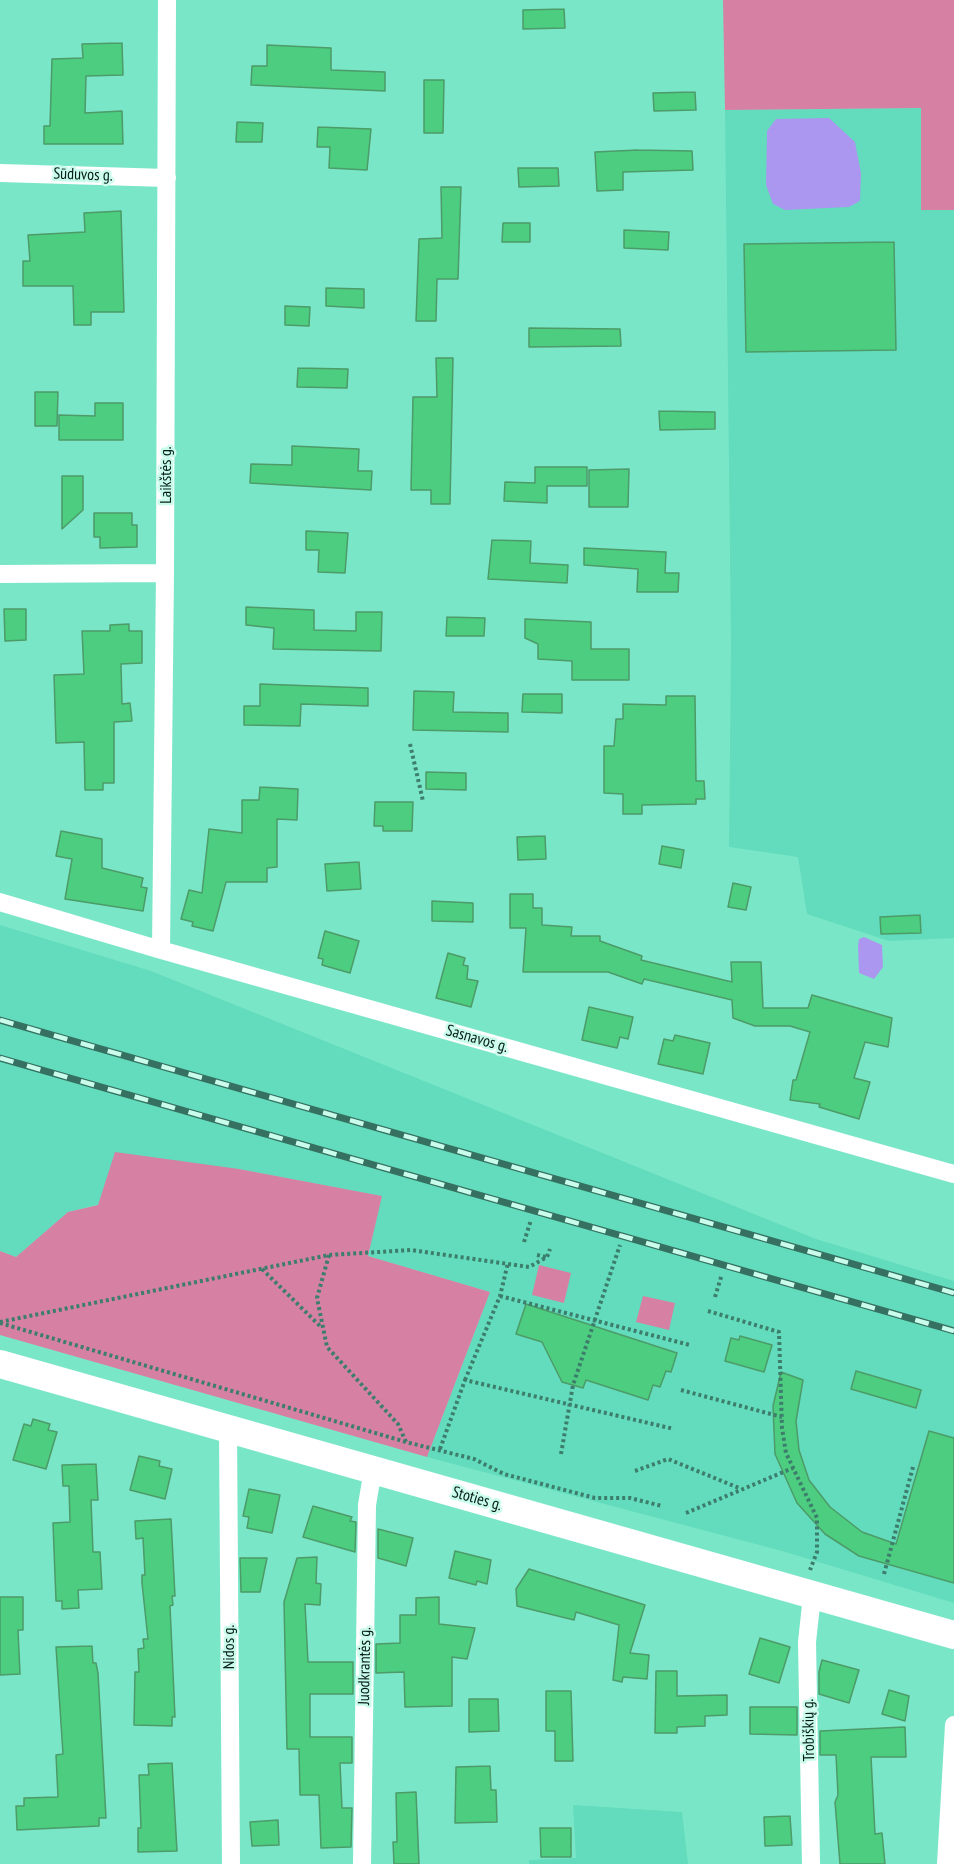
<!DOCTYPE html>
<meta charset="utf-8">
<style>
body{margin:0}
canvas{display:block;background:#7ae6c8}
</style>
<canvas width="954" height="1864"></canvas>
<script>
const ctx = document.querySelector('canvas').getContext('2d');
ctx.lineJoin = 'round';
function fill(path, color) { ctx.fillStyle = color; ctx.fill(path, 'evenodd'); }
const shape = rows => new Path2D(rows.map(r => 'M' + r).join(''));
function strokePath(path, color, width, dash) { ctx.strokeStyle = color; ctx.lineWidth = width; ctx.lineCap = dash ? 'butt' : 'round'; ctx.setLineDash(dash || []); ctx.stroke(path); }
function drawText(font, color, halo, rows, align = 'center') {
  ctx.font = font + ' "PT Sans Narrow",sans-serif'; ctx.lineWidth = 5; ctx.setLineDash([]); ctx.textBaseline = 'middle'; ctx.strokeStyle = halo; ctx.fillStyle = color; for (const [text, x, y, turn = 0] of rows) {
    ctx.save(); ctx.translate(x, y); ctx.rotate((+turn || 0) * Math.PI / 180); ctx.textAlign = isNaN(turn) ? turn : align; if (halo) ctx.strokeText(text, 0, 0); ctx.fillText(text, 0, 0); ctx.restore();
  }
}
fill(shape([
 [921,108,921,210,954,210,954,938,889,941,807,914,798,857,729,847,731,646,725,110],
 [0,925,151,971,816,1239,954,1281,954,1603,782,1551,427,1457,490,1292,368,1256,381,1196,239,1169,68,1212,16,1257,0,1251],
 [573,1805,682,1812,688,1864,529,1864,529,1860,576,1858]
]), '#62dcbc');
fill(shape([
 [723,0,954,0,954,210,921,210,921,108,725,110],
 [115,1152,239,1169,382,1196,368,1256,490,1292,427,1457,0,1335,0,1251,16,1257,68,1212,98,1205],
 [539,1265,571,1273,564,1303,532,1295],
 [643,1296,675,1303,669,1330,636,1322]
]), '#d680a4');
fill(shape([
 [829,118,855,142,861,173,860,201,849,207,785,210,773,204,766,185,767,131,776,119],
 [864,937,882,945,883,967,874,979,859,973,858,945,859,939]
]), '#ab97ef');
const building = shape([
 [564,9,565,28,523,29,523,10,564,9],
 [122,43,123,75,86,76,85,113,122,111,123,144,44,144,44,126,50,126,52,59,83,58,82,44,122,43],
 [267,45,331,48,331,70,385,72,385,91,251,85,252,66,267,66,267,45],
 [424,80,444,80,443,133,424,133,424,80],
 [695,92,696,110,654,111,653,93,695,92],
 [237,122,263,123,262,142,236,142,237,122],
 [318,127,371,129,367,170,329,168,330,147,317,147,318,127],
 [638,150,692,151,693,170,623,172,623,190,597,191,595,152,638,150],
 [518,168,558,168,559,186,519,187,518,168],
 [441,187,461,187,458,279,437,279,436,321,416,321,419,239,442,238,441,187],
 [121,211,124,312,91,312,91,325,74,325,73,286,23,286,23,261,30,261,28,235,85,232,84,213,121,211],
 [503,223,530,223,530,242,502,242,503,223],
 [624,230,669,232,668,250,624,248,624,230],
 [894,242,896,350,746,352,744,244,894,242],
 [326,288,364,289,364,308,326,306,326,288],
 [285,306,310,307,309,326,285,325,285,306],
 [529,328,620,329,621,346,529,347,529,328],
 [436,358,453,358,450,504,431,504,431,490,411,490,413,397,437,397,436,358],
 [298,368,348,369,347,388,297,387,298,368],
 [35,392,58,392,57,426,35,426,35,392],
 [95,403,123,403,123,440,59,440,59,415,95,416,95,403],
 [659,411,715,412,715,429,660,430,659,411],
 [292,446,359,449,358,471,372,471,371,490,250,483,251,464,292,465,292,446],
 [535,467,587,467,587,486,547,486,547,503,504,501,505,482,535,483,535,467],
 [629,469,628,507,589,507,589,470,629,469],
 [62,476,83,476,83,510,62,529,62,476],
 [94,513,132,513,132,525,137,525,137,547,100,548,100,537,94,537,94,513],
 [306,531,348,533,345,573,318,572,319,550,306,550,306,531],
 [492,540,531,541,530,563,568,565,567,583,488,579,492,540],
 [584,548,666,552,665,573,679,573,678,592,637,592,638,569,584,565,584,548],
 [246,607,314,610,314,630,356,631,356,612,382,612,381,651,273,649,274,628,246,625,246,607],
 [4,609,26,609,26,640,5,641,4,609],
 [447,617,485,618,484,636,446,636,447,617],
 [525,619,591,622,591,649,629,649,629,680,572,680,572,661,538,659,538,644,525,638,525,619],
 [129,624,129,631,142,631,142,663,121,664,122,704,130,703,132,721,114,722,114,783,103,783,103,790,85,790,84,742,56,743,54,675,84,674,82,631,110,631,110,625,129,624],
 [260,684,368,688,368,706,301,704,300,726,244,725,244,706,260,706,260,684],
 [414,691,454,692,453,712,508,713,508,732,413,730,414,691],
 [523,694,562,694,562,713,522,712,523,694],
 [666,696,695,696,696,781,704,781,705,799,696,799,696,804,642,805,642,814,623,814,623,794,604,793,604,746,614,746,616,719,623,719,623,704,666,705,666,696],
 [426,772,466,773,466,790,426,789,426,772],
 [260,787,298,789,297,820,277,819,277,867,267,868,267,882,226,882,213,931,192,926,193,922,181,919,189,890,202,893,209,829,242,833,242,800,259,800,260,787],
 [375,802,413,802,412,831,383,831,383,826,374,826,375,802],
 [61,831,102,839,102,868,143,878,141,887,147,888,143,911,65,899,72,859,56,856,61,831],
 [545,836,546,859,518,860,517,837,545,836],
 [662,846,684,850,681,868,659,864,662,846],
 [359,862,361,889,327,891,325,864,359,862],
 [733,883,751,887,746,910,728,907,733,883],
 [510,894,533,894,533,908,542,908,542,925,572,927,571,936,600,936,600,941,642,956,641,960,732,982,731,962,761,962,763,1008,808,1008,812,995,892,1018,888,1047,865,1042,854,1078,870,1082,859,1119,819,1107,820,1104,790,1100,793,1080,796,1080,810,1032,790,1026,755,1026,733,1018,732,1000,644,979,642,984,608,972,523,972,526,928,510,928,510,894],
 [432,901,473,903,473,922,432,921,432,901],
 [920,915,921,933,881,934,880,917,920,915],
 [325,931,359,941,350,973,322,965,323,959,318,958,325,931],
 [448,953,465,958,463,965,468,966,467,979,478,981,471,1007,436,998,448,953],
 [589,1007,633,1017,628,1039,620,1037,617,1048,582,1040,589,1007],
 [675,1035,710,1043,703,1074,658,1064,664,1039,673,1041,675,1035],
 [526,1304,677,1353,671,1372,666,1371,660,1387,653,1385,648,1400,586,1380,583,1388,562,1382,542,1342,516,1334,526,1304],
 [740,1336,772,1345,764,1372,725,1361,731,1338,739,1340,740,1336],
 [856,1371,921,1390,916,1408,851,1389,856,1371],
 [781,1372,803,1380,796,1421,799,1450,809,1480,830,1507,862,1532,896,1544,929,1431,954,1438,954,1583,859,1556,825,1534,797,1503,775,1454,773,1406,781,1372],
 [33,1419,50,1424,48,1430,57,1432,46,1469,13,1460,24,1424,31,1426,33,1419],
 [139,1456,160,1461,159,1466,172,1469,165,1499,130,1490,139,1456],
 [96,1464,98,1500,91,1500,93,1552,100,1552,102,1589,78,1590,79,1608,62,1609,62,1601,56,1601,53,1523,70,1522,69,1486,63,1486,62,1465,96,1464],
 [249,1489,280,1495,272,1533,247,1528,249,1517,243,1516,249,1489],
 [313,1506,352,1517,350,1521,356,1522,355,1552,303,1537,313,1506],
 [171,1519,175,1596,172,1596,173,1605,170,1606,175,1717,172,1717,172,1726,134,1725,135,1672,139,1672,138,1649,144,1648,143,1639,148,1639,142,1583,142,1575,145,1575,143,1538,136,1539,135,1521,171,1519],
 [378,1529,413,1538,406,1566,378,1558,378,1529],
 [455,1551,491,1560,487,1584,477,1581,476,1585,449,1578,455,1551],
 [317,1557,316,1583,321,1584,320,1605,305,1604,308,1662,353,1662,353,1694,310,1694,310,1737,352,1737,352,1763,340,1763,342,1808,352,1808,351,1847,321,1848,319,1795,300,1795,299,1749,287,1749,284,1602,297,1558,317,1557],
 [240,1558,267,1558,260,1592,241,1592,240,1558],
 [529,1569,645,1605,630,1653,649,1655,647,1679,623,1677,622,1682,613,1680,619,1625,576,1612,574,1620,517,1606,516,1589,529,1569],
 [0,1597,23,1597,23,1630,18,1630,20,1674,0,1675,0,1597],
 [439,1597,439,1624,475,1628,467,1659,452,1657,452,1706,405,1707,404,1672,376,1673,376,1644,400,1643,400,1615,416,1615,416,1598,439,1597],
 [760,1638,790,1647,779,1683,749,1674,760,1638],
 [92,1646,93,1663,96,1663,98,1673,106,1818,99,1818,99,1826,17,1830,16,1806,24,1806,24,1798,58,1797,56,1755,63,1754,56,1647,92,1646],
 [822,1660,859,1670,849,1703,819,1694,819,1672,822,1660],
 [656,1671,677,1671,677,1696,727,1695,727,1715,705,1716,705,1726,677,1727,677,1733,655,1733,656,1671],
 [889,1690,909,1696,905,1721,882,1714,889,1690],
 [546,1691,571,1691,573,1761,555,1761,555,1731,546,1731,546,1691],
 [469,1699,498,1699,499,1731,469,1732,469,1699],
 [750,1707,797,1707,797,1735,750,1734,750,1707],
 [905,1727,906,1757,871,1757,875,1834,882,1833,885,1864,840,1864,835,1802,838,1795,836,1755,820,1755,820,1731,905,1727],
 [172,1763,177,1851,138,1852,138,1828,141,1828,139,1775,149,1775,148,1764,172,1763],
 [490,1766,491,1790,496,1790,497,1822,455,1823,456,1767,490,1766],
 [416,1792,419,1864,394,1864,393,1842,397,1842,396,1793,416,1792],
 [790,1816,792,1845,765,1846,764,1817,790,1816],
 [278,1820,279,1845,252,1846,250,1822,278,1820],
 [540,1828,571,1828,571,1857,541,1857,540,1828]
]);
fill(building, '#4dcd80');
strokePath(building, '#4c9b68', 1.5);
strokePath(shape([
 [410,744,423,801],
 [524,1242,531,1220],
 [329,1255,317,1298,327,1347,398,1424,406,1442],
 [537,1255,546,1257],
 [262,1269,321,1327],
 [500,1296,690,1345],
 [715,1297,722,1274],
 [708,1311,779,1332,782,1428,786,1453,817,1518,817,1552,810,1570],
 [0,1322,329,1255,411,1250,529,1267,547,1257,550,1249],
 [0,1323,406,1442,474,1459,504,1474,595,1498,630,1498,662,1506],
 [465,1380,500,1296,508,1263],
 [681,1390,782,1417],
 [440,1449,465,1380,674,1429],
 [561,1454,573,1385,620,1245],
 [635,1471,668,1459,739,1488],
 [686,1513,793,1468],
 [884,1574,913,1467]
]), '#3d7d6c', 4, [3, 3]);
strokePath(shape([
 [0,173,167,178],
 [0,574,165,573],
 [0,902,161,950,954,1174],
 [161,950,165,573,167,0],
 [228,1430,231,1864],
 [362,1864,367,1505,373,1469],
 [811,1864,807,1642,812,1596],
 [946,1864,954,1725]
]), '#fff', 18);
strokePath(shape([
 [0,1364,954,1635]
]), '#fff', 28);
const rail = shape([
 [0,1020,954,1293],
 [0,1058,954,1331]
]);
strokePath(rail, '#357060', 7);
strokePath(rail, '#cafcec', 4.5, [14]);
drawText('16px', '#041b15', '#cafcec', [
 ["Sūduvos g.",83,175,2],
 ["Laikštės g.",166,475,-90],
 ["Sasnavos g.",477,1039,16],
 ["Stoties g.",477,1499,16],
 ["Nidos g.",229,1647,-90],
 ["Juodkrantės g.",365,1666,-89],
 ["Trobiškių g.",809,1730,-91]
]);
</script>
